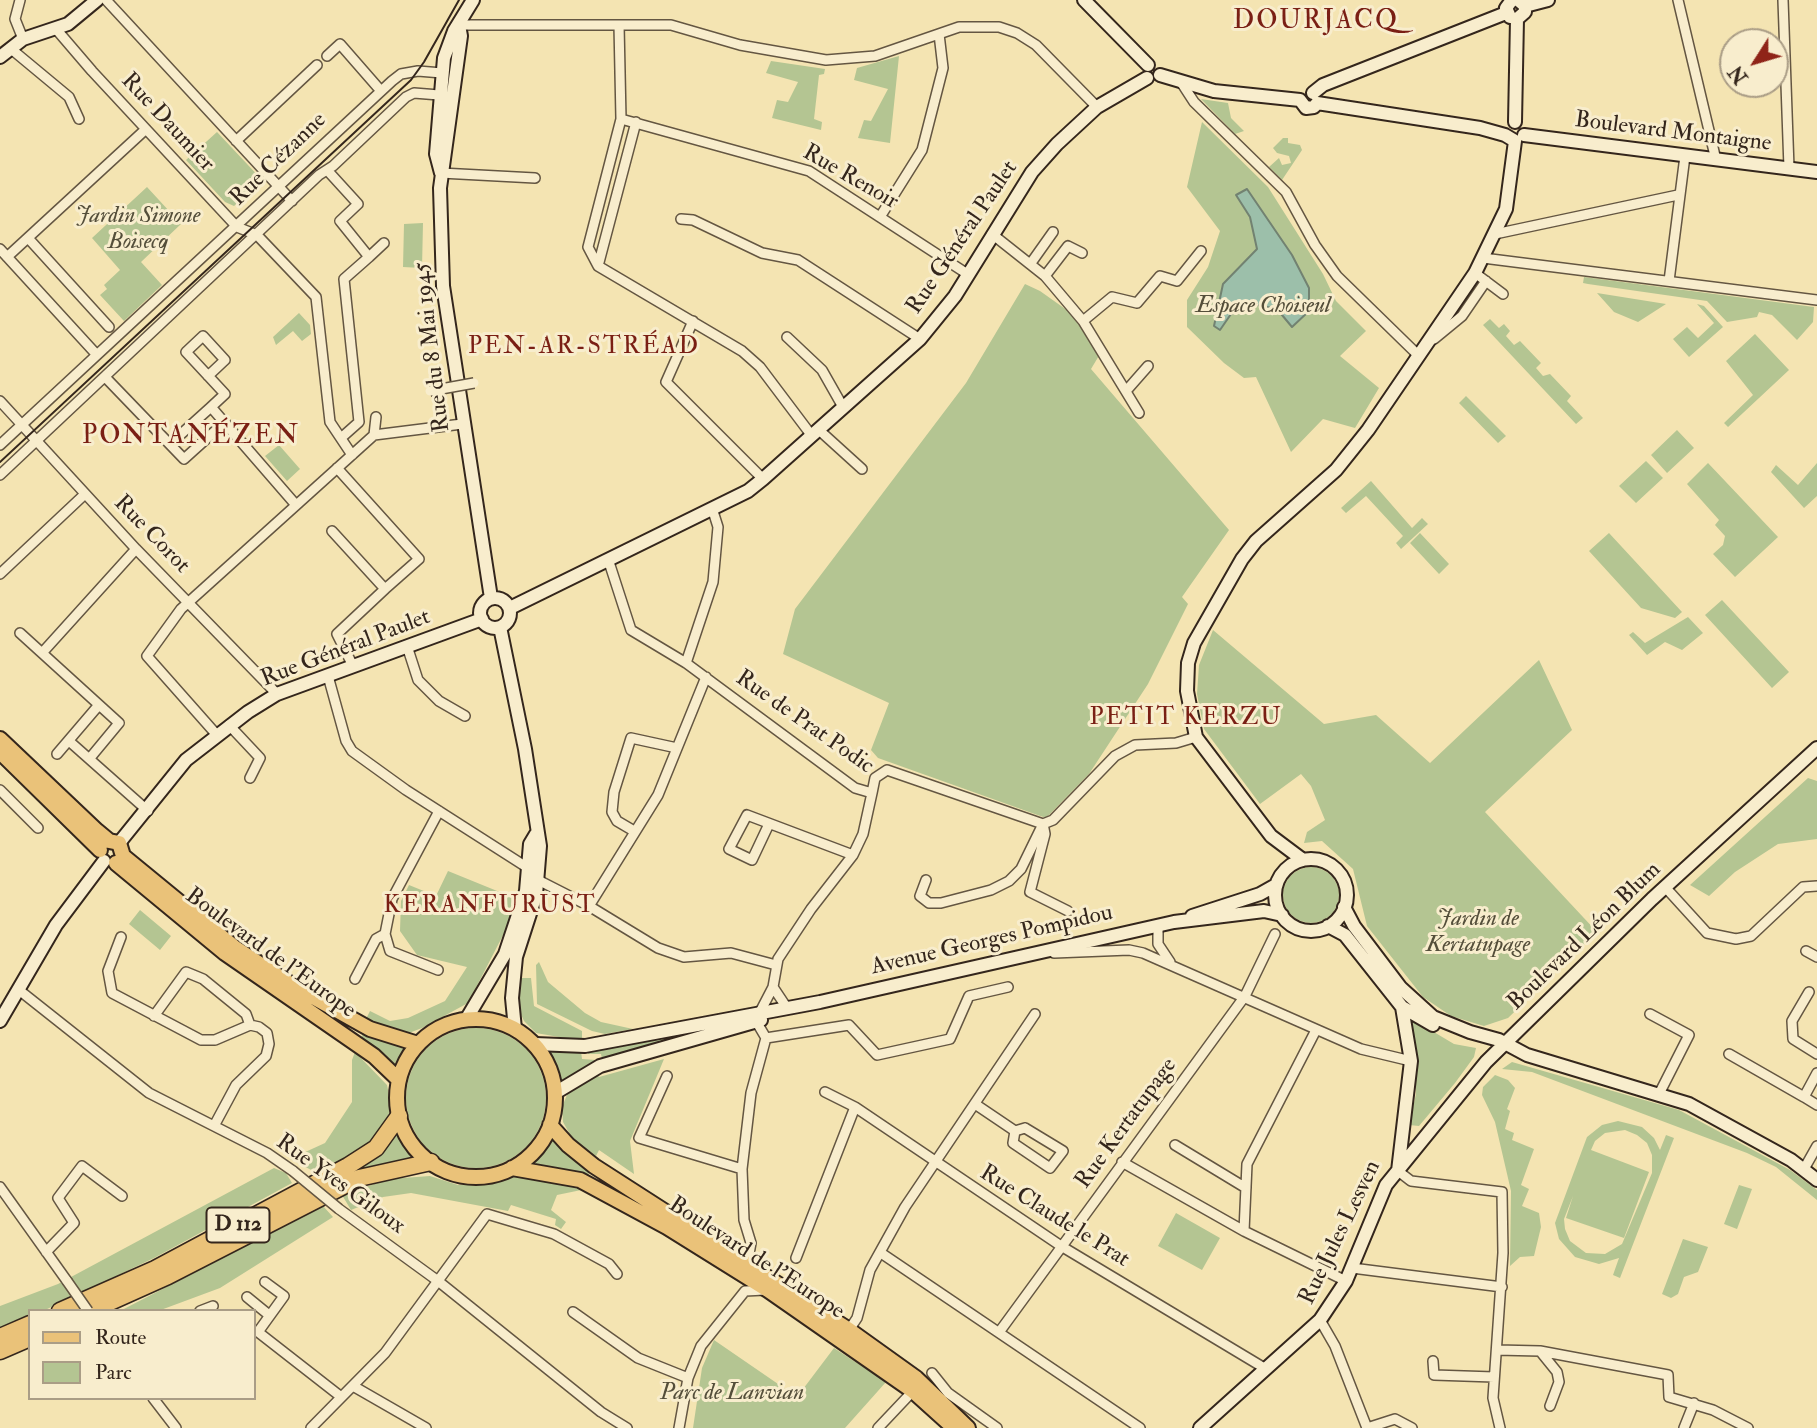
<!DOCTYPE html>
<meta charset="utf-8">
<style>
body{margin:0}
#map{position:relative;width:1817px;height:1428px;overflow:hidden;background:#f4e4b2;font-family:"IM FELL Double Pica",serif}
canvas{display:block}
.legend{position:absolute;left:28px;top:1309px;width:228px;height:91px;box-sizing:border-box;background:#f8edcd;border:2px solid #aa9d86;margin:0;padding:9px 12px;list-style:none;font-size:21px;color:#34261c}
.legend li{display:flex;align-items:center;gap:14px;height:35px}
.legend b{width:35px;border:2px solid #aa9d86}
.north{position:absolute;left:1719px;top:28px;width:70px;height:70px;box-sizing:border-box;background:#f8edcd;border:2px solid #aa9d86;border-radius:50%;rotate:233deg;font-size:19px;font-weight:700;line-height:28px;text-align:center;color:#34261c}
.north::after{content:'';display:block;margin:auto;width:24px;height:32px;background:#8f2418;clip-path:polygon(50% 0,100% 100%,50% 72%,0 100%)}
</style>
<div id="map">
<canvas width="1817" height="1428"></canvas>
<ul class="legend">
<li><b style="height:9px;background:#eac279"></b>Route</li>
<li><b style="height:19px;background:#b4c592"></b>Parc</li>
</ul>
<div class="north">N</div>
</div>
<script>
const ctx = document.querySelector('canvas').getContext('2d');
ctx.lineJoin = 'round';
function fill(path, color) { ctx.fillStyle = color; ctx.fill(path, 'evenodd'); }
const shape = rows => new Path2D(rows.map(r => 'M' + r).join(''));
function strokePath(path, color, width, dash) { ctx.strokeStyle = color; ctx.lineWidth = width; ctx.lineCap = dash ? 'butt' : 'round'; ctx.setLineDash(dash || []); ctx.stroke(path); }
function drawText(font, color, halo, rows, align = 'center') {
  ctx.font = font + ' "IM FELL Double Pica",serif'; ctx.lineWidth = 6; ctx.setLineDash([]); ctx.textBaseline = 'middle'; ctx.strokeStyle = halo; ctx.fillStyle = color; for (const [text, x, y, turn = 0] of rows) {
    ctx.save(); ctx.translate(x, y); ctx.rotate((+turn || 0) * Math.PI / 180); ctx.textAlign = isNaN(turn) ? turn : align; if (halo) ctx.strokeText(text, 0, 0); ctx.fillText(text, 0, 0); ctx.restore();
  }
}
fill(shape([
 [899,56,890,143,858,138,864,120,871,121,888,89,854,80,857,68],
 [771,61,825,69,824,74,819,75,814,119,822,122,821,130,772,118,777,100,788,102,798,82,766,73],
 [1201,99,1228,103,1231,118,1244,131,1235,134],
 [1202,122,1268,187,1323,274,1336,301,1366,331,1340,356,1379,388,1355,428,1323,419,1291,452,1256,377,1244,378,1224,363,1187,327,1187,300,1208,267,1220,231,1187,187],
 [217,132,263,181,234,206,225,202,186,160],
 [1283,138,1288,138,1288,143,1300,145,1302,150,1282,180,1269,167,1279,158,1282,165,1291,163,1289,156,1277,153,1273,148],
 [147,187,181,224,141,262,162,285,124,321,100,295,107,289,104,285,120,270,92,238],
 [423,223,422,268,403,267,404,224],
 [1584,277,1814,307,1813,322,1797,340,1772,315,1759,312,1757,317,1727,322,1707,301,1588,284,1583,283],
 [1025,284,1040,291,1071,313,1100,354,1091,369,1229,530,1182,597,1188,604,1148,684,1089,774,1046,818,878,758,871,750,889,703,783,654,795,609,966,383],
 [1597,293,1666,304,1638,322,1614,312],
 [1697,304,1704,306,1723,327,1689,357,1673,339,1687,327,1698,338,1714,323],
 [299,313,310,325,311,334,302,341,293,331,276,345,273,337],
 [1490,319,1499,328,1504,324,1510,331,1506,336,1514,345,1520,341,1541,363,1536,368,1543,376,1550,374,1571,396,1567,401,1583,418,1576,424,1483,325],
 [1755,334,1789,370,1728,427,1724,423,1753,395,1726,361],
 [1466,396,1506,436,1498,443,1459,403],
 [1677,430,1694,448,1667,473,1651,455],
 [279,445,300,469,287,481,265,456],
 [1646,461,1663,478,1636,503,1619,486],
 [1708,463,1778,537,1735,577,1713,554,1723,545,1725,536,1715,525,1719,520,1687,484],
 [1817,463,1817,496,1804,508,1771,472,1776,465,1798,485],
 [1371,481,1412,528,1422,518,1428,524,1401,549,1396,543,1403,536,1366,496,1346,513,1341,508],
 [1420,533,1449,564,1439,574,1410,543],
 [1609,533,1682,612,1675,618,1641,608,1589,551],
 [1722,600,1789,672,1772,688,1705,615],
 [1688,617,1703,633,1682,650,1665,642,1647,655,1629,635,1633,632,1645,643],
 [1213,630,1324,724,1376,715,1430,763,1539,660,1572,730,1485,812,1597,932,1508,1018,1484,1026,1451,1016,1423,997,1367,926,1353,869,1322,841,1304,843,1307,832,1325,820,1311,786,1301,774,1260,804,1204,729,1197,694,1199,665],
 [1808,778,1817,781,1817,839,1778,844,1735,872,1709,896,1690,885],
 '1283 895a28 28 0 1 1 56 0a28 28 0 1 1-56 0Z',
 [448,871,507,895,520,894,514,914,468,1003,422,1028,409,1033,389,1030,366,1019,370,1011,390,1021,408,1018,445,1001,467,967,417,955,400,931,401,901,409,885,436,896],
 [140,910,171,936,160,950,129,924],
 [539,962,548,982,585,1013,601,1022,633,1029,605,1034,592,1031,537,1004,536,965],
 [518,978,531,978,534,1006,582,1031,582,1041,536,1033,524,1021,518,1008],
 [772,1013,602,1059,601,1054,588,1054,588,1051],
 [1407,1016,1454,1044,1476,1048,1474,1057,1455,1083,1419,1126,1409,1125,1416,1094,1416,1056,1414,1034],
 '406 1098a70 70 0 1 1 140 0a70 70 0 1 1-140 0Z',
 [363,1033,406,1045,394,1065,361,1039],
 [549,1049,581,1051,582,1059,596,1060,562,1081],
 [355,1052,387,1085,390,1100,388,1124,377,1141,319,1174,290,1159,325,1143,352,1102,352,1060],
 [664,1059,630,1141,634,1174,599,1150,596,1156,572,1138,563,1122,562,1107,569,1090,596,1073,599,1077],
 [1512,1062,1679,1110,1790,1170,1817,1190,1817,1200,1776,1167,1747,1153,1532,1072,1502,1069],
 [1495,1075,1508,1080,1515,1088,1507,1109,1510,1111,1505,1129,1514,1133,1512,1140,1534,1149,1521,1185,1529,1189,1522,1206,1539,1213,1541,1227,1534,1256,1520,1257,1510,1266,1511,1191,1495,1122,1482,1095,1483,1087],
 [1618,1121,1642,1127,1654,1138,1660,1150,1666,1135,1674,1138,1620,1278,1613,1275,1619,1258,1599,1264,1575,1257,1559,1239,1555,1223,1587,1137,1602,1125],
 [1625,1130,1637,1135,1647,1143,1652,1155,1652,1173,1622,1244,1605,1254,1586,1253,1570,1241,1565,1229,1564,1219,1573,1196,1566,1218,1624,1238,1649,1172,1591,1150,1595,1141,1605,1133],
 [395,1132,415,1160,348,1176],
 [552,1140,588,1169,589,1177,558,1168,531,1165],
 [274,1168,286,1173,292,1183,154,1258,43,1311,30,1311,30,1317,0,1330,0,1306,58,1284],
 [430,1176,458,1185,486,1184,518,1176,549,1177,586,1189,557,1195,551,1210,566,1222,561,1229,555,1225,556,1219,511,1205,508,1211,411,1193,383,1197,351,1210,342,1195,389,1179],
 [1739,1185,1752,1189,1737,1229,1724,1224],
 [323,1206,333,1217,220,1288,158,1311,120,1311],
 [1176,1213,1220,1238,1202,1270,1158,1246],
 [1683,1239,1708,1247,1698,1272,1684,1277,1678,1294,1671,1298,1662,1294],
 [714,1340,797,1397,834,1348,886,1382,845,1428,693,1428,702,1368]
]), '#b4c592');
const water = shape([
 [1247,189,1292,255,1309,288,1309,311,1292,327,1277,309,1257,305,1231,314,1220,330,1214,326,1223,284,1257,249,1250,217,1236,195,1247,189]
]);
fill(water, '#9cbfaa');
strokePath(water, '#728271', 2);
const street = shape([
 [20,0,15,19,23,39],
 [106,0,292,201],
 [1678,0,1716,160],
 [1783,0,1789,168],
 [459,25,671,25,740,45,826,60,875,56,959,27,999,27,1017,33,1036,45,1097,107],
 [619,25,621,119,588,247,598,266,636,122],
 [56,29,92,71,237,227,257,235,316,297,330,422,352,455],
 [10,48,69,97,79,119],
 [327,56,340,44,381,91],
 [1181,82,1194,102,1286,192,1315,245,1337,276,1419,356],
 [621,119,809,171,969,275],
 [236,141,317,65],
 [327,170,358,204,340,221,369,257,344,279,359,422,341,438],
 [441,173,535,178],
 [880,217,922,150,943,68,939,34],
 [681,219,693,220,762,253,798,260,920,339],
 [992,234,1045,276,1083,321,1139,413],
 [1495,234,1678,195],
 [28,238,109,327],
 [0,249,97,355],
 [7,257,146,129],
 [369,257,384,243],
 [1483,258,1817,300],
 [1031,263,1053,232],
 [598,266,742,351,760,367,812,436],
 [1475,273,1503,294],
 [1045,276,1068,246,1082,253],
 [1669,281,1685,156],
 [693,321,666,382,763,479],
 [1083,321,1112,297,1137,303,1160,276,1177,281,1201,251],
 [787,337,822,370,843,407],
 [1434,339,1462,316,1486,281],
 [208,376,225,360,203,336,186,352,225,394,211,407],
 [106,378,184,459,225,422],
 [1126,391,1148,366],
 [0,401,136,549,277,694],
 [819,430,862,469],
 [374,435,376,417],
 [170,444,211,407,296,505],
 [0,445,392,81,401,74,418,71,442,73],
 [337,468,419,559,385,589],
 [0,475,319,175,333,166,406,97,414,93,439,95],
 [332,531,385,589,337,634,353,666],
 [608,559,631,630,686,663,855,788,872,793,875,778,887,770,1043,824,1053,820,1115,756,1135,745,1176,743,1196,737],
 [0,574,85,494],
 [20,633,119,723,90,758],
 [407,646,418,680,439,701,465,716],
 [42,653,136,549],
 [686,663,713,582,718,527,712,508],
 [328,676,346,741,352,751,406,790,528,868],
 [229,725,260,758,250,778],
 [216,734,147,656,181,609,374,435,462,424],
 [69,741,148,811],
 [57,754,98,706],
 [0,790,38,828],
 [769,824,752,860,729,849,747,815,853,855],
 [1043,824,1045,834,1030,892,1068,911],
 [634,831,617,821,612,812,614,792,631,738,677,748],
 [538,880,589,906,658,948,684,957,731,953,776,965],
 [926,880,920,896,929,903,941,903,991,890,1009,881,1021,869,1043,824],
 [1666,888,1707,933,1736,939,1751,936,1803,887,1817,886],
 [589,906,658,795,706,677],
 [1158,925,1158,944,1170,962],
 [121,937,108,971,112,993,201,1040,215,1040,250,1025,259,1027,267,1033,269,1044,266,1056,236,1085,214,1126],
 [1806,951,1817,957],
 [1054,953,1129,950,1143,953,1361,1049,1411,1061],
 [438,970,390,951,385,934,392,899,439,811],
 [355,979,376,939,385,934],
 [773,987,787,1008],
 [19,990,149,1093,267,1153,293,1171],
 [1809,992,1792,1021,1793,1039,1817,1054],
 [760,1012,773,987,778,959,811,909,853,855,863,834,872,793],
 [1650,1014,1689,1035,1659,1094],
 [154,1016,186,972,203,979,246,1014,250,1025],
 [1316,1030,1247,1164,1244,1231,1346,1281],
 [766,1038,849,1025,877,1055,950,1039,969,996,1008,987],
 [1729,1054,1804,1097],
 [1817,1073,1804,1097,1817,1105],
 [667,1076,639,1138,742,1169],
 [825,1092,855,1107,1061,1246,1266,1369],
 [975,1104,1015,1131],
 [1025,1128,1063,1151,1050,1168,1013,1143,1015,1131,1025,1128],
 [1175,1145,1246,1188],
 [1122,1162,1244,1231],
 [1804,1169,1817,1146],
 [1398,1171,1411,1181,1502,1192,1503,1253,1493,1398,1500,1428],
 [0,1187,67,1281],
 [339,1209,438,1281,601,1412,627,1428],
 [46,1252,74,1223,58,1198,82,1166,122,1196],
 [881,1253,1140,1428],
 [796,1258,855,1107],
 [747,1265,751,1243,744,1220,742,1169,751,1093,766,1038,756,1021],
 [1352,1268,1502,1287],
 [265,1282,284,1296,258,1332,340,1396],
 [247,1297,269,1315],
 [200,1311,213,1306],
 [573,1312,638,1358,688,1378],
 [1320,1320,1335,1346,1367,1428],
 [849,1330,857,1318,870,1270,905,1207,1035,1014],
 [1000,1331,1245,996,1275,934],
 [1497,1350,1540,1351,1668,1375,1669,1397,1713,1410,1748,1428],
 [1540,1351,1557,1372,1559,1382,1550,1406],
 [1433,1361,1434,1375,1494,1377],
 [932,1373,948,1393,997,1428],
 [353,1386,426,1428],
 [153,1398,176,1428],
 [311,1428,385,1353,487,1214,554,1234,609,1264,617,1274],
 [679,1428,688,1378,701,1346,745,1291,765,1290],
 [878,1428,913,1391],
 [1367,1428,1395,1419,1412,1428],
 [1684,1428,1694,1403]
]);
const secondary = shape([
 [1084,0,1148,65],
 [1525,6,1548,0],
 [1510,17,1506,8,1512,0],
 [1517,19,1525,12,1525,6,1518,0],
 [459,25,461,36,440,188,443,286,491,598],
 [0,57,23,39,68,24,97,0],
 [1160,75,1214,91,1300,100],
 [1313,93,1323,85,1506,13],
 [1300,100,1306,108,1314,107,1317,103,1480,128,1505,135,1515,141],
 [1515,122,1517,19],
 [1524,135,1817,172],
 [441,173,436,154,444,58,454,31,473,0],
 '480 613a15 15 0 1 1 30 0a15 15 0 1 1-30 0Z',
 [510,608,748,491,763,479,920,339,955,296,1032,172,1057,144,1097,107,1147,78],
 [500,627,525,749,540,846,536,895,516,957,512,998,515,1029],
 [119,843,186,760,248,712,277,694,482,619],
 '1275 895a36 36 0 1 1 72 0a36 36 0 1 1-72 0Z',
 [1303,860,1271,836,1196,737,1187,691,1188,663,1194,643,1242,559,1256,541,1336,470,1368,430,1475,273,1506,209,1515,141],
 [1344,907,1354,926,1401,988,1433,1017,1470,1032,1499,1040,1527,1055,1689,1104,1791,1160,1817,1180],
 [1192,916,1260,894,1276,885],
 [1328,926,1345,935,1402,1007,1433,1025],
 [467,1018,505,954,526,891,530,844,536,834],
 [0,1021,56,925,104,861],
 [535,1044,585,1046,820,1002,1174,922,1264,911,1282,915],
 [555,1093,600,1066,761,1020],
 [1398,1171,1411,1061,1402,1007],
 [1200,1428,1320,1320,1346,1281,1386,1185,1486,1062,1652,899,1817,748]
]);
const primary = shape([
 [0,739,97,831,109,841,119,843,123,856],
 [0,752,100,850],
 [123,856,234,947,295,987,370,1029,418,1044],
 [116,863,225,953,374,1056,399,1080],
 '397 1098a79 79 0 1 1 158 0a79 79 0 1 1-158 0Z',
 [550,1125,568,1145,594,1166,849,1330,916,1378,968,1428],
 [512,1168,580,1180,667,1227,768,1290,913,1391,954,1428]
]);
const highway = shape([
 [60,1311,155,1269,348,1166,376,1148,399,1116],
 [90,1311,168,1276,359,1178,431,1162],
 [0,1337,30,1324],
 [0,1351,30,1338]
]);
strokePath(street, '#645642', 12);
strokePath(secondary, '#34261c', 16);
strokePath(primary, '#34261c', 18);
strokePath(highway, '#34261c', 19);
strokePath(street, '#f8edcd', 9);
strokePath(secondary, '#f8edcd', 12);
strokePath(primary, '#eac279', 14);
strokePath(highway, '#eac279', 16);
strokePath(shape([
 [0,462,411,80,424,62,459,0]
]), '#34261c', 2);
const streetBridge = shape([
 [430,391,474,383],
 [293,1171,339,1209],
 [67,1281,88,1311]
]);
strokePath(streetBridge, '#645642', 12, []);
strokePath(streetBridge, '#f8edcd', 9);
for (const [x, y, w] of [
 [238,1225,63]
]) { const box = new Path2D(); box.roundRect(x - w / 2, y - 17.5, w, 35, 5); ctx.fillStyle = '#f8edcd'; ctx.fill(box); strokePath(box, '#34261c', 2); }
drawText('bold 21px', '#34261c', null, [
 ["D 112",238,1225]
]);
drawText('23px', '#34261c', '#f8edcd', [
 ["Rue Daumier",167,123,47],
 ["Boulevard Montaigne",1673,133,7],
 ["Rue Cézanne",279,160,-44],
 ["Rue Renoir",850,178,30],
 ["Rue Général Paulet",963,238,-56],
 ["Rue du 8 Mai 1945",433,347,-97],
 ["Rue Corot",151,535,46],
 ["Rue Général Paulet",346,649,-21],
 ["Rue de Prat Podic",804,723,35],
 ["Boulevard Léon Blum",1585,937,-44],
 ["Avenue Georges Pompidou",992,941,-13],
 ["Boulevard de l'Europe",270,954,36],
 ["Rue Kertatupage",1127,1124,-54],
 ["Rue Yves Giloux",340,1185,36],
 ["Rue Claude le Prat",1054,1217,32],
 ["Rue Jules Lesven",1341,1233,-64],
 ["Boulevard de l'Europe",756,1259,33]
]);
drawText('italic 23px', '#544e3a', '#f8edcd', [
 ["Jardin Simone",138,217],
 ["Boisecq",138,243],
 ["Espace Choiseul",1263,307],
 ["Jardin de",1478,920],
 ["Kertatupage",1478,946],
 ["Parc de Lanvian",732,1394]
]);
ctx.letterSpacing = '2px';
drawText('24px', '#7a1f14', '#f8edcd', [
 ["PEN-AR-STRÉAD",584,348],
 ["PETIT KERZU",1186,719],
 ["KERANFURUST",490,907]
]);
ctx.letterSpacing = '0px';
ctx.letterSpacing = '2px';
drawText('26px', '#7a1f14', '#f8edcd', [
 ["DOURJACQ",1316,22],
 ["PONTANÉZEN",191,437]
]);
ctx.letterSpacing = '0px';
</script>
